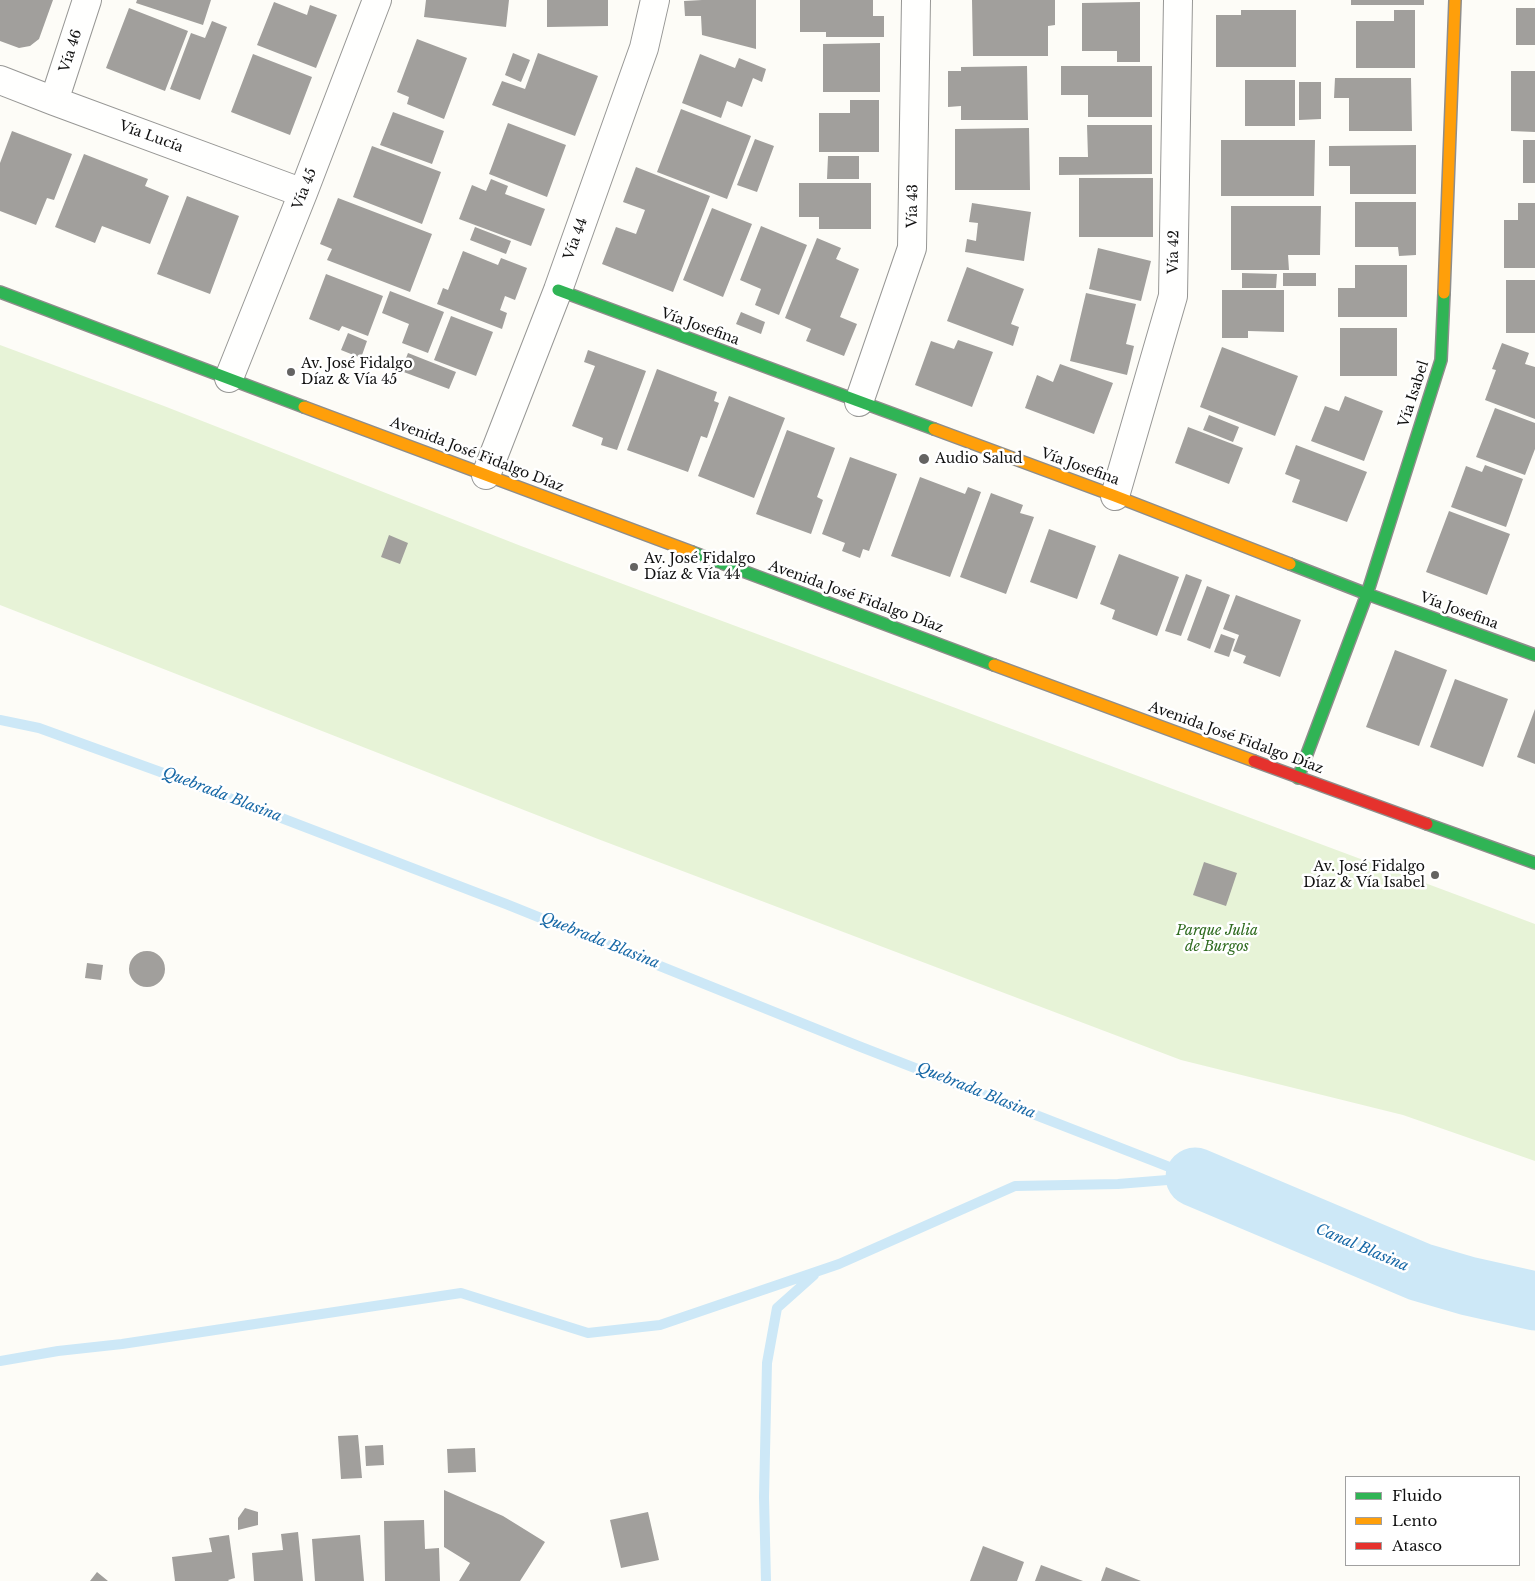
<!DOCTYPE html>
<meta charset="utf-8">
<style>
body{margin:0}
#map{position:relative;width:1535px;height:1581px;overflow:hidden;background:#fdfcf7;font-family:"Libre Baskerville",serif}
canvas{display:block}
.legend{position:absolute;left:1345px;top:1476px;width:175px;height:90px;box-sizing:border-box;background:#fff;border:1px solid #a0a0a0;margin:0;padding:6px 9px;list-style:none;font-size:15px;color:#111}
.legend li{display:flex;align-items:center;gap:10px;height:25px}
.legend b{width:25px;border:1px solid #a0a0a0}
</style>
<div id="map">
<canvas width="1535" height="1581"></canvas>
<ul class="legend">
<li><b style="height:6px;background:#30b455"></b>Fluido</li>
<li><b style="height:6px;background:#ff9f0a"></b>Lento</li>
<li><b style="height:6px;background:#e5322d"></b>Atasco</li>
</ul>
</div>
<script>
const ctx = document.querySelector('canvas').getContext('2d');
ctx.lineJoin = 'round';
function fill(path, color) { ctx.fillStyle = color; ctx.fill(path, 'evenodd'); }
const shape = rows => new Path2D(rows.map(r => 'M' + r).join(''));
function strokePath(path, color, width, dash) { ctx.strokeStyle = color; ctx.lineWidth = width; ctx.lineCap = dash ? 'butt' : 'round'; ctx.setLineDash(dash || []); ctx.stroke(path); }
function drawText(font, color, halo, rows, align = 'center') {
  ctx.font = font + ' "Libre Baskerville",serif'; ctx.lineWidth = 5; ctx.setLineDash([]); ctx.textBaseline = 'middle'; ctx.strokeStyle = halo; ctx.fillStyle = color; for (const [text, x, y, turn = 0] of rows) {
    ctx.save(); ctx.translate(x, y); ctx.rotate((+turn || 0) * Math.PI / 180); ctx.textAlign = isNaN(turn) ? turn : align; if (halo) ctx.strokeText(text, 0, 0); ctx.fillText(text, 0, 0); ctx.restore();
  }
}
fill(shape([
 [0,345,164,406,521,546,1535,924,1535,1161,1403,1115,1181,1060,598,839,0,605]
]), '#e7f3d7');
strokePath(shape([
 [0,720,39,728,177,778,506,904,861,1047,1195,1177],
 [0,1361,58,1351,122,1344,461,1293,588,1333,660,1325,839,1264,1015,1186,1118,1184,1192,1178],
 [766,1581,764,1497,767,1363,777,1308,814,1275]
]), '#cde8f7', 10);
strokePath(shape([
 [1195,1177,1420,1272,1468,1286,1535,1301]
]), '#cde8f7', 59);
fill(shape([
 [0,0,53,0,39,39,30,46,19,48,0,41],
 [137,0,211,0,203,25,136,3],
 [426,0,509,0,506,27,424,17],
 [547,0,608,0,608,26,547,27],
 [702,0,756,0,756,49,702,35,701,16,685,16,684,1],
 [800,0,873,0,873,16,884,16,884,37,826,37,826,32,800,32],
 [972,0,1055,0,1055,25,1048,26,1048,56,973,56],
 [1351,0,1424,0,1424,5,1351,5],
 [274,2,307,15,310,5,337,15,316,68,257,45],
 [1140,2,1140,62,1117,62,1117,51,1082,51,1082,3],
 [129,8,188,31,165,91,106,68],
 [1516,8,1535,8,1535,45,1516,45],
 [1241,10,1296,10,1296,67,1216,67,1216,15,1241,15],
 [1394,10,1415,10,1415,68,1356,68,1356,21,1394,21],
 [212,21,227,27,200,100,170,89,191,33,205,38],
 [417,39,467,58,444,119,407,104,409,97,397,92],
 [880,43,880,92,823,92,823,44],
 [513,53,530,60,521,82,505,75],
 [538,53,598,76,575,136,492,105,502,81,525,89],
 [253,54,312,77,290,135,231,112],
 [700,54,735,68,739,58,766,69,762,82,753,78,742,107,727,101,721,118,682,103],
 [1027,66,1028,120,961,120,961,106,948,107,948,71,961,71,961,67],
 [1061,66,1152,66,1152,117,1088,117,1088,95,1061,95],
 [1511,71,1535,71,1535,132,1511,131],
 [1335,78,1411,78,1412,131,1349,131,1349,98,1334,98],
 [1245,80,1295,80,1295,126,1245,126],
 [1299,82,1321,82,1321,119,1299,120],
 [850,100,879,100,879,152,819,152,819,113,850,113],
 [681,109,751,136,727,199,657,172],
 [393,112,444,131,432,164,380,145],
 [508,123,566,145,547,197,489,174],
 [1087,125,1152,125,1152,174,1059,175,1059,157,1088,157],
 [1029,128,1030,190,955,190,955,129],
 [12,131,72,154,54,200,47,198,36,225,0,211,0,163],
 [755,139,774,146,757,192,737,185],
 [1221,140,1315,140,1314,196,1221,196],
 [1523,140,1535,140,1535,183,1523,183],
 [1416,145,1416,194,1350,194,1350,166,1329,166,1329,146],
 [372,146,441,172,422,224,353,197],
 [84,154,148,179,145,186,169,196,150,244,102,226,95,243,55,227],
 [828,156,859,156,859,179,827,179],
 [636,167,710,196,673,292,602,264,616,227,636,234,645,210,623,202],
 [1079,178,1153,178,1153,237,1079,237],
 [491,179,508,186,505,194,545,209,531,246,459,219,472,185,486,191],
 [799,183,871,183,871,229,819,229,819,217,799,217],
 [187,196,239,216,210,294,157,274],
 [338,198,432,234,410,292,327,260,332,249,320,244],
 [1355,202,1416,202,1416,255,1399,256,1398,247,1355,247],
 [972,203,1031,212,1024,261,965,252,967,239,976,241,978,223,969,222],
 [1518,203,1535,203,1535,268,1504,268,1504,220,1518,220],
 [1231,206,1321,206,1320,255,1288,255,1289,270,1231,270],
 [712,208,752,224,723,297,683,280],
 [761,226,807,245,779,315,755,305,761,289,740,280],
 [475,227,511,241,506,254,470,240],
 [817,238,841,248,836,259,859,269,840,317,857,324,844,356,806,341,811,329,785,318],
 [1098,248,1151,261,1141,301,1089,289],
 [463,251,498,265,501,258,527,268,515,300,505,296,500,310,507,313,502,329,437,304,443,288,448,290],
 [1355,265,1407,265,1407,317,1338,317,1338,288,1355,288],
 [967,267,1024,289,1011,324,1019,327,1013,346,947,321],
 [1242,273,1277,274,1276,288,1242,288],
 [1283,273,1316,273,1316,286,1283,286],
 [326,274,383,296,368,336,342,326,339,331,309,319],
 [1506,280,1535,280,1535,333,1506,333],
 [1222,290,1284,290,1284,332,1248,331,1248,338,1222,338],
 [390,291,444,312,428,353,402,343,409,324,382,313],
 [1086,293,1136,304,1126,344,1134,346,1127,375,1070,361],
 [741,312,765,322,761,334,736,324],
 [451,316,493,332,476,376,434,360],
 [1340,328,1397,328,1397,376,1340,376],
 [348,333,367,341,361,358,341,350],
 [958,340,993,352,972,407,915,385,931,341,954,349],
 [1502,343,1529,353,1525,364,1535,367,1535,419,1485,400,1496,370,1492,369],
 [1222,347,1298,376,1275,436,1200,407],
 [588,350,646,371,617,450,601,445,603,438,572,426,595,366,584,362],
 [408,353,456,372,449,389,401,371],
 [1060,364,1113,383,1094,434,1025,408,1037,375,1053,382],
 [657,369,717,392,714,401,719,403,707,438,701,436,688,472,627,450],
 [729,396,785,418,754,498,698,476],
 [1345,396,1383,411,1364,461,1311,441,1325,406,1339,411],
 [1495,408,1535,423,1535,449,1525,475,1476,457],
 [1209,415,1239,427,1233,442,1203,430],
 [1188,427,1243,448,1229,484,1175,463],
 [787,430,835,448,817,497,823,500,811,534,756,514],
 [1296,445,1367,472,1347,522,1292,502,1300,480,1285,474],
 [850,457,897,474,869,551,863,549,860,558,842,551,845,543,822,534],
 [1485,465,1523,479,1506,527,1451,507,1466,466,1482,472],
 [920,477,965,494,968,487,981,492,950,577,891,556],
 [991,493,1023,505,1020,513,1034,517,1006,594,960,577],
 [1449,511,1510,534,1487,595,1426,572],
 [1049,529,1096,546,1077,599,1030,582],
 [389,535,408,543,400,564,381,557],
 [1119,554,1179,577,1157,636,1112,619,1115,610,1100,604],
 [1186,574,1202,580,1181,636,1165,631],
 [1207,586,1230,595,1210,649,1187,640],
 [1236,595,1301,620,1280,677,1243,663,1246,656,1233,651,1239,635,1223,629],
 [1221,634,1235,639,1229,657,1214,652],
 [1395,650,1447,670,1419,746,1366,727],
 [1455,679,1508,699,1483,767,1430,747],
 [1535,709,1535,764,1517,757],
 [1204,862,1237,873,1226,906,1193,895],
 '129 969a18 18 0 1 1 36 0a18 18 0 1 1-36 0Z',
 [87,963,103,965,101,980,85,978],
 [358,1435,362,1478,341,1479,338,1436],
 [383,1445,384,1465,366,1466,365,1446],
 [475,1448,476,1472,448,1473,447,1449],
 [444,1490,503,1516,545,1542,520,1581,459,1581,470,1563,444,1547],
 [245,1508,258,1512,258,1525,238,1530,238,1518],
 [648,1512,659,1560,621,1568,610,1520],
 [424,1520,425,1549,439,1548,440,1581,385,1581,384,1521],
 [298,1532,303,1581,254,1581,252,1553,283,1550,281,1534],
 [229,1535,235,1578,228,1580,229,1581,175,1581,172,1557,212,1552,209,1538],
 [360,1535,364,1581,315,1581,312,1539],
 [983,1546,1024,1562,1017,1581,970,1581],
 [1041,1565,1083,1581,1035,1581],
 [1106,1567,1141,1581,1101,1581],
 [97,1572,108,1581,90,1581]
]), '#a19f9c');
const street = shape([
 [0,80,54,101,303,193],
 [54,101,87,0],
 [229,378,303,193,377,0],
 [859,402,912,248,916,0],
 [486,475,558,290,644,48,655,0],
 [1115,496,1173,296,1178,0]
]);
const fast = shape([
 [558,290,934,429],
 [0,292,304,407],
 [692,552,994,665],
 [1290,564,1367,594,1535,655],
 [1298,778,1367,594,1441,360,1444,293],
 [1427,824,1535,863]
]);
const slow = shape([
 [1444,293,1455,0],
 [304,407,692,552],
 [934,429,1115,496,1290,564],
 [994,665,1254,761]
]);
const jam = shape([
 [1254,761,1427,824]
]);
strokePath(street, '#979795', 30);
strokePath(fast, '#8e8d8b', 14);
strokePath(slow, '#8e8d8b', 14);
strokePath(jam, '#8e8d8b', 14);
strokePath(street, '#fffffe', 28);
strokePath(fast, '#30b455', 11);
strokePath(slow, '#ff9f0a', 11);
strokePath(jam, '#e5322d', 11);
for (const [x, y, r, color] of [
 [291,372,5,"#646362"],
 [924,459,6,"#646362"],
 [634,567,5,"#646362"],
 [1435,875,5,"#646362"]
]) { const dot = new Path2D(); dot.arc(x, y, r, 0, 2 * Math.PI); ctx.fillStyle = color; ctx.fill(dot); strokePath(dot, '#fff', 2); }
drawText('14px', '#111', '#fff', [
 ["Vía 46",71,51,-72],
 ["Vía Lucía",151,137,20],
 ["Vía 45",305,189,-69],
 ["Vía 43",913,206,-89],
 ["Vía 44",576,239,-70],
 ["Vía 42",1174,252,-89],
 ["Vía Josefina",700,327,20],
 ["Vía Isabel",1414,394,-72],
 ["Avenida José Fidalgo Díaz",477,455,21],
 ["Vía Josefina",1080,467,20],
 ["Avenida José Fidalgo Díaz",856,597,20],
 ["Vía Josefina",1459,611,20],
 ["Avenida José Fidalgo Díaz",1236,738,20]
]);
drawText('14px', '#111', '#fff', [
 ["Av. José Fidalgo",301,364],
 ["Díaz & Vía 45",301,380],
 ["Audio Salud",935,459],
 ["Av. José Fidalgo",644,559],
 ["Díaz & Vía 44",644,575],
 ["Av. José Fidalgo",1425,867,"right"],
 ["Díaz & Vía Isabel",1425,883,"right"]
], 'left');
drawText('italic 14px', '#2f6b1f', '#fff', [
 ["Parque Julia",1217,931],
 ["de Burgos",1217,947]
]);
drawText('italic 15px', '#1768a6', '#fff', [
 ["Quebrada Blasina",222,795,21],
 ["Quebrada Blasina",600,941,22],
 ["Quebrada Blasina",976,1091,22],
 ["Canal Blasina",1362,1248,23]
]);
</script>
